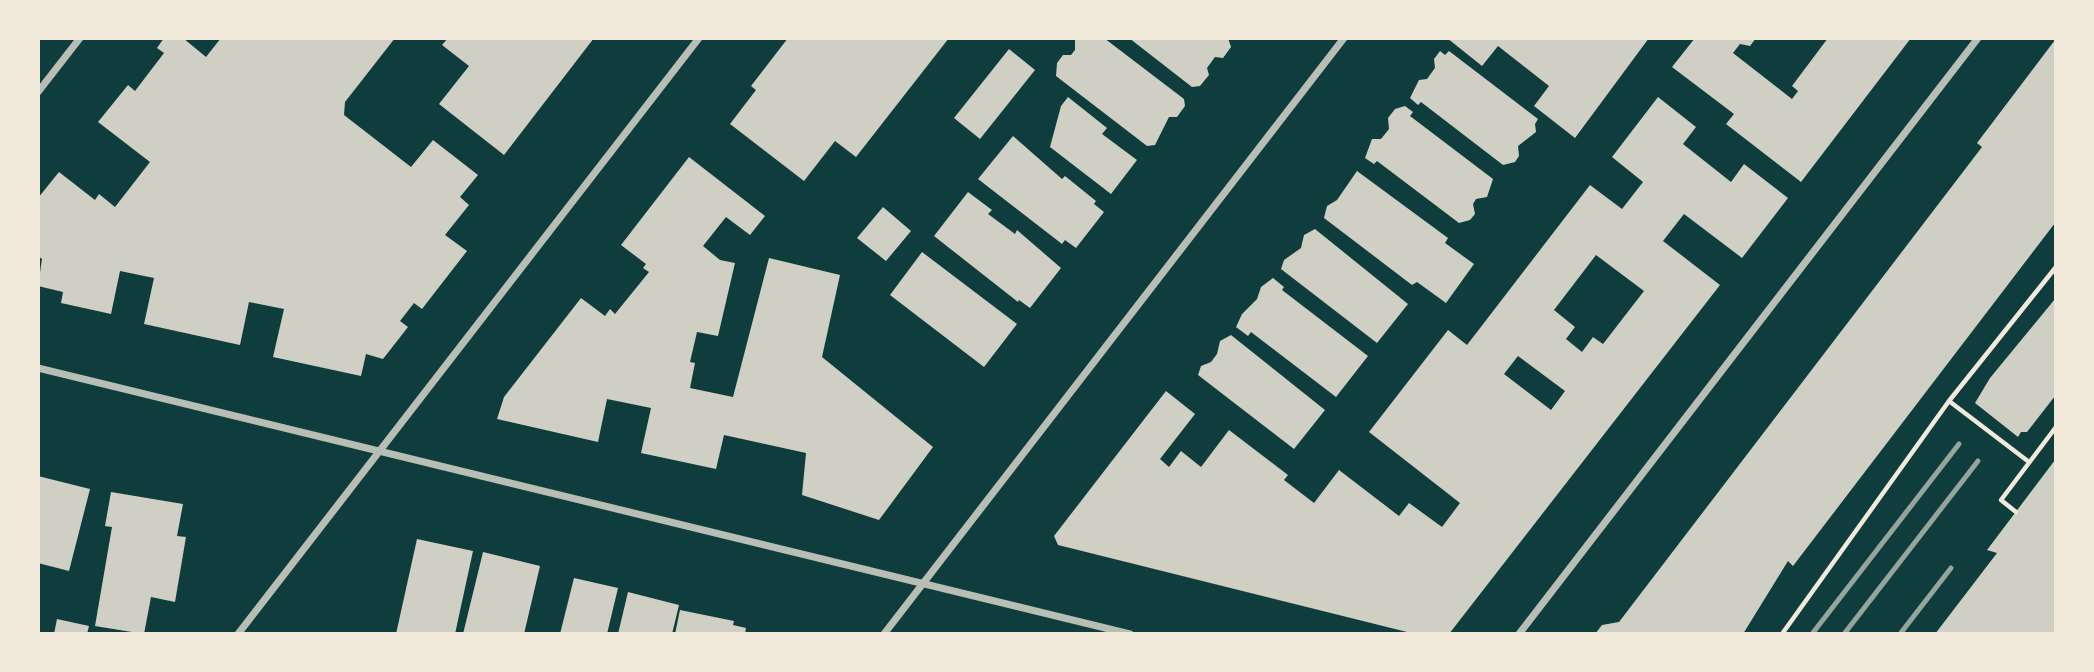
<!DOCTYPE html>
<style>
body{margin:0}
#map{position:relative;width:2094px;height:672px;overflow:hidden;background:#0f3d3e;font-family:"Public Sans",sans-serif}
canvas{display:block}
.frame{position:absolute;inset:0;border:40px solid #f1e9da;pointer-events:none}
</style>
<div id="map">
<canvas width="2094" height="672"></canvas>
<div class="frame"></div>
</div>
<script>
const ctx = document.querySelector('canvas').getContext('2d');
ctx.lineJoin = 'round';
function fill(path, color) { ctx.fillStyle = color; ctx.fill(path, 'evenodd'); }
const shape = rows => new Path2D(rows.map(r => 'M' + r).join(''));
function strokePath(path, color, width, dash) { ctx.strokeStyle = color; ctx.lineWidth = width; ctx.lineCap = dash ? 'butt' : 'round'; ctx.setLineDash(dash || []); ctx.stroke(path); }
fill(shape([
 [164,38,183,38,206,57,221,38,395,38,345,102,344,115,411,167,433,140,478,175,460,197,469,205,445,235,467,251,422,309,414,303,400,321,408,327,383,359,366,354,361,376,273,357,284,309,249,302,240,345,144,324,154,278,120,271,111,314,61,303,63,292,38,286,42,259,38,256,38,198,59,172,95,200,99,194,115,207,150,162,98,122,128,85,135,91,164,53,157,48],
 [448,38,594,38,504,155,439,104,469,66,442,45],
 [788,38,949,38,856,157,835,141,804,181,730,124,756,90,751,86],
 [1075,38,1104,38,1184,99,1185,106,1177,117,1169,117,1155,145,1147,146,1056,76,1057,63,1063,55,1071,55,1075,50],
 [1129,38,1228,38,1231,47,1223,58,1215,57,1207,68,1209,75,1200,86,1192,87],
 [1447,38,1649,38,1575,138,1534,106,1549,86,1498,46,1482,66],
 [1695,38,1756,38,1750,46,1740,44,1733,53,1792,99,1798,91,1792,86,1828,38,1911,38,1801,182,1726,124,1734,114,1672,67],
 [2055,40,2055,223,1793,566,1788,561,1743,634,1595,634,1602,625,1619,622,1982,147,1977,143],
 [1009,49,1035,70,980,139,954,118],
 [1440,51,1445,55,1449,51,1538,119,1535,124,1536,132,1518,146,1519,156,1515,162,1503,165,1421,102,1418,105,1410,98,1419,80,1427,79,1435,68,1434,59],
 [1068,97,1107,128,1102,134,1137,160,1111,194,1050,147,1061,106],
 [1658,97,1696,127,1683,144,1731,182,1744,164,1788,198,1742,258,1684,214,1663,241,1720,285,1449,634,1415,634,1058,545,1054,536,1166,391,1195,414,1160,459,1169,467,1181,451,1201,467,1229,430,1288,475,1284,480,1314,503,1339,470,1399,516,1409,503,1442,527,1460,503,1369,432,1448,330,1467,345,1590,185,1622,209,1643,182,1612,157],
 [1596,255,1644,291,1603,344,1593,337,1582,352,1566,339,1575,327,1554,310],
 [1518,356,1565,391,1551,410,1504,374],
 [1405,106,1413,112,1410,116,1493,179,1487,197,1476,199,1473,204,1475,214,1470,220,1459,223,1377,161,1374,164,1365,158,1372,139,1381,139,1389,129,1388,118,1395,109],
 [1013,136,1062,179,1065,176,1096,201,1094,204,1104,212,1076,248,1065,240,1062,244,978,179],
 [689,157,765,216,750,235,726,217,703,246,720,260,735,263,718,336,697,332,690,362,695,363,690,388,733,397,769,258,840,275,822,357,933,447,879,520,802,495,806,453,724,435,716,469,641,453,651,408,607,399,598,442,497,419,504,397,581,298,605,316,610,309,615,314,649,272,643,268,646,264,621,245],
 [1357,171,1448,238,1445,243,1474,264,1446,303,1417,282,1412,285,1324,218,1327,206,1337,200],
 [968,192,992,210,988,214,1015,234,1017,230,1061,268,1030,308,1019,300,1018,302,934,236],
 [883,207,911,231,886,261,857,238],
 [1315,229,1408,304,1377,343,1281,269,1284,260,1301,248,1304,235],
 [922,252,1017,324,984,367,890,295],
 [1273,278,1284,287,1282,290,1368,356,1336,397,1251,332,1248,336,1236,327,1242,314,1257,299,1261,287],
 [2055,299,2055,396,2027,432,2021,432,2018,437,1975,403,1990,378],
 [1231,335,1325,410,1294,449,1198,375,1201,366,1211,362,1217,354,1220,341],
 [2055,460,2055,634,1935,634,1997,553,1987,550],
 [38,476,90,489,69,571,38,563],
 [111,492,183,504,177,536,186,537,175,602,151,597,144,634,95,626,112,527,105,526],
 [417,539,473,551,455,634,396,634],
 [483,552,540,566,524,634,463,634],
 [574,578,618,588,607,634,560,634],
 [628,592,679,605,672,634,618,634],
 [680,610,734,621,733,625,746,628,745,634,675,634],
 [57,619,89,626,87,634,54,634]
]), '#cfcfc3');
strokePath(shape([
 [1949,401,2029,462],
 [2016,512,2001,500,2056,427],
 [1782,634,1949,401,2056,267]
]), '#f1e9da', 4.5);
strokePath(shape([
 [38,92,80,38],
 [38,368,1130,634],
 [238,634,699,38],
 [884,634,1344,38],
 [1519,634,1978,38]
]), '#b8beb3', 7);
strokePath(shape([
 [1812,634,1959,444],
 [1844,634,1978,461],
 [1900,634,1951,568]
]), '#97a49c', 5);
</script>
